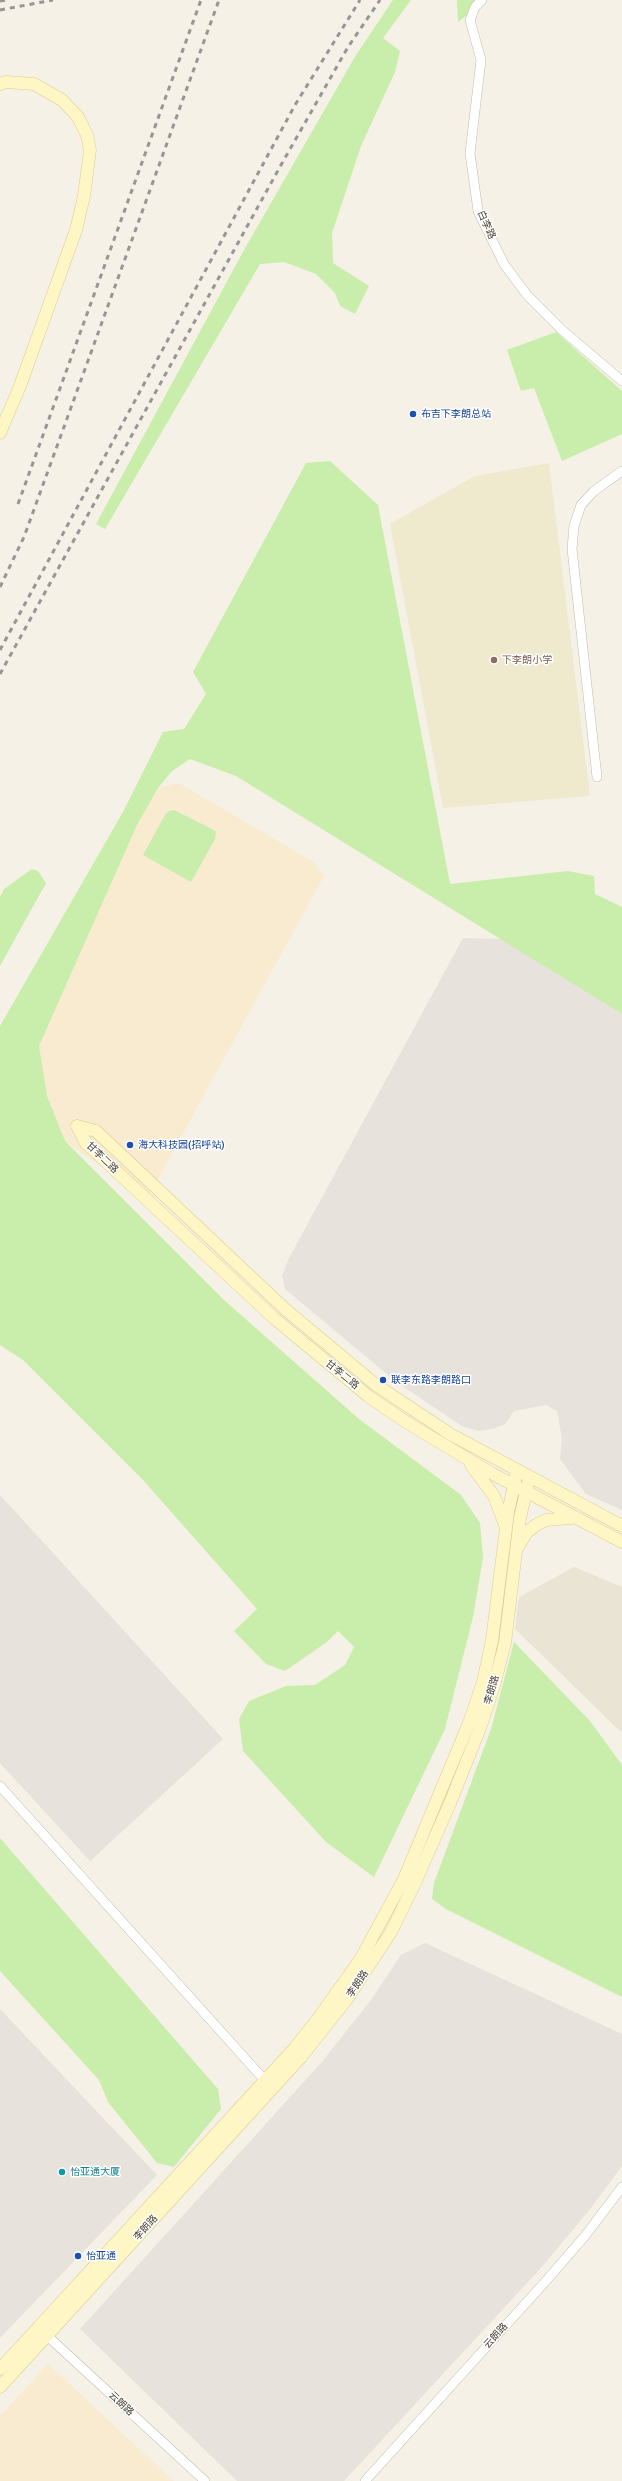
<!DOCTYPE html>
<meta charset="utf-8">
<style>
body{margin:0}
canvas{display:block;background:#f5f1e6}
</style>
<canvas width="622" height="2481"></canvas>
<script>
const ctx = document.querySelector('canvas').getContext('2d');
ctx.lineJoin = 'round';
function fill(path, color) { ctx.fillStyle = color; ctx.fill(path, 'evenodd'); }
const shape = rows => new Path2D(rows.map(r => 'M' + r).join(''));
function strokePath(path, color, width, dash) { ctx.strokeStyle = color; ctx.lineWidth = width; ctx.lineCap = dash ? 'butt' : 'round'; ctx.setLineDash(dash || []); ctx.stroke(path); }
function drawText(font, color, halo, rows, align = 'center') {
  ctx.font = font + ' Signika,"Noto Sans SC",sans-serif'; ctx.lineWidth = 3; ctx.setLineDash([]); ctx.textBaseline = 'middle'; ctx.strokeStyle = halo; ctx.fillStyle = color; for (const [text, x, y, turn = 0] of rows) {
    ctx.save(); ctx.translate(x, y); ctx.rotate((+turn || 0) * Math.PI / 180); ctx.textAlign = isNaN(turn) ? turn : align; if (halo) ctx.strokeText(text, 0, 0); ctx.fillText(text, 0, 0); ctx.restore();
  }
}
fill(shape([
 [574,1567,622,1587,622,1733,515,1629,519,1597]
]), '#e9e4d3');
fill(shape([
 [179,783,314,862,324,876,147,1199,65,1141,47,1096,39,1046,137,825,158,788],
 [48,2364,174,2481,0,2481,0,2416]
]), '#f9ebcf');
fill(shape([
 [463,938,502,939,622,1014,622,1510,586,1494,560,1459,562,1439,557,1411,546,1405,514,1411,505,1424,493,1429,478,1431,462,1426,395,1381,285,1289,282,1276,288,1260],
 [0,1495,223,1739,90,1861,0,1763],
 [425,1943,622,2034,622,2166,591,2208,540,2269,344,2481,237,2481,80,2329,321,2063,371,2000,401,1955],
 [0,2009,157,2175,0,2338]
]), '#e7e2db');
fill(shape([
 [549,463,590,796,443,808,390,524,475,476]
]), '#efe9ce');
fill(shape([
 [393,0,411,0,383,38,400,51,395,72,361,146,332,233,333,263,369,286,355,314,340,306,335,293,316,274,284,262,260,264,105,529,96,524,244,250,356,55],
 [457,0,487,0,458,22],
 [556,332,622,391,622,434,562,461,534,388,521,391,507,350],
 [330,461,378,505,450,884,568,871,594,876,595,894,622,907,622,1014,236,776,190,759,172,771,158,788,137,825,39,1046,47,1096,65,1141,224,1300,359,1419,461,1495,480,1523,483,1557,473,1617,445,1729,374,1877,326,1842,243,1751,239,1719,249,1701,286,1686,315,1685,345,1665,354,1647,338,1631,327,1642,285,1671,266,1664,234,1631,257,1609,143,1480,23,1360,0,1345,0,1026,123,812,163,732,184,729,206,694,193,672,306,463],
 [174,810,216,831,215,839,191,882,143,855,165,815,169,811],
 [32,869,38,871,46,883,0,966,0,897,4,889],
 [514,1642,590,1721,622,1765,622,1997,446,1909,432,1899,434,1883,491,1729],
 [0,1838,218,2089,221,2109,174,2167,157,2163,108,2102,99,2080,0,1971]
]), '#c9edaa');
const street = shape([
 [482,0,475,7,470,20,481,60,470,153,478,211,504,264,527,295,562,330,622,381],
 [597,777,572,549,574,526,581,505,594,491,622,471],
 [0,1786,269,2085],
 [42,2331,205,2481],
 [365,2481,545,2282,585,2236,622,2187]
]);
const secondary = shape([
 [0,84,6,82,34,84,62,100,78,117,87,135,90,150,84,196,76,230,20,386,0,433],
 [77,1126,86,1143,275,1319,368,1396,406,1422,491,1473,622,1542],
 [77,1126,96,1131,285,1309,376,1385,450,1434,622,1526],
 [471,1465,494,1496,505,1525],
 [518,1547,527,1532,536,1525,546,1520,571,1518],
 [0,2369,293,2050,317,2020,360,1960,404,1879,469,1723,483,1682,492,1640,508,1512,517,1472],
 [0,2387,301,2057,347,1999,391,1932,415,1883,450,1803,480,1728,494,1686,505,1643,520,1518,529,1478]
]);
strokePath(street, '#c1bba7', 10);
strokePath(secondary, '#d9cd90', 13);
strokePath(street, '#fff', 9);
strokePath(secondary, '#fff6c5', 12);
strokePath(shape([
 [0,1,6,0],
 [0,10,53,0],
 [18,504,201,0],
 [0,587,24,537,219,0],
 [0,650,295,105,360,0],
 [0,674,281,165,348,47,380,0]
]), '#969696', 3, [5, 5]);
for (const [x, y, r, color] of [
 [413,414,4,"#1a4fb4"],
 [494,660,4,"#8d6e63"],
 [130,1145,4,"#1a4fb4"],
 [383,1380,4,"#1a4fb4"],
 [62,2172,4,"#0f9aa8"],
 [78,2256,4,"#1a4fb4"]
]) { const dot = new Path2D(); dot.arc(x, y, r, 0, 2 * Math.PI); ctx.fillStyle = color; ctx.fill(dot); strokePath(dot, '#fff', 1.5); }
drawText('10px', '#484234', '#fff', [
 ["白李路",486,225,66],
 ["甘李二路",102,1158,44],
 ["甘李二路",342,1375,39],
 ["李朗路",492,1690,-74],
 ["李朗路",358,1984,-56],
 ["李朗路",146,2228,-48],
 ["云朗路",496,2336,-48],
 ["云朗路",121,2404,43]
]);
drawText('10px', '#164399', '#fff', [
 ["布吉下李朗总站",421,414],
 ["海大科技园(招呼站)",138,1145],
 ["联李东路李朗路口",391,1380],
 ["怡亚通",86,2256]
], 'left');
drawText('10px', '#785e54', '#fff', [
 ["下李朗小学",502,660]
], 'left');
drawText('10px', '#0d838f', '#fff', [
 ["怡亚通大厦",70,2172]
], 'left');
</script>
